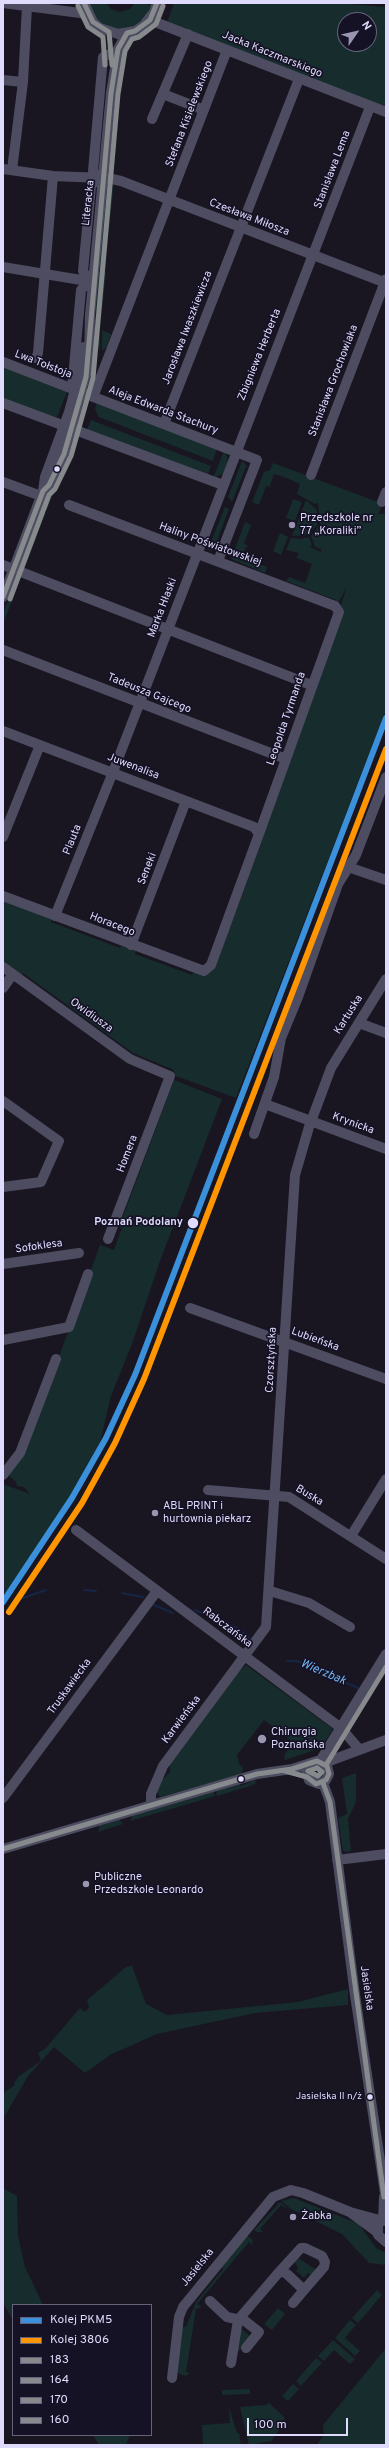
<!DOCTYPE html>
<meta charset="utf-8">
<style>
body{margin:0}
#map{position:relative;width:389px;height:2448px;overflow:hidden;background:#191622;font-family:Overpass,sans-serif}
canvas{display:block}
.frame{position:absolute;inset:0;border:4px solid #dfdbfc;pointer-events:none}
.legend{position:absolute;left:12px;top:2304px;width:140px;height:132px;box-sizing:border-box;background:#161226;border:1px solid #66627c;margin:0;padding:5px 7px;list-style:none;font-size:12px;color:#dfdbfc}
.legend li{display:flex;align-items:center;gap:8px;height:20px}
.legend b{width:20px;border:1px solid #66627c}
.north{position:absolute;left:337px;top:12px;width:40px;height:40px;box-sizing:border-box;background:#161226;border:1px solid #66627c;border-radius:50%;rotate:56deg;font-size:11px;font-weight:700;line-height:16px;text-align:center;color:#dfdbfc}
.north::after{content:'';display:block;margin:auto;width:14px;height:18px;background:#9a96b0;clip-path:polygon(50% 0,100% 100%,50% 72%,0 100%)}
.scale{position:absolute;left:247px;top:2418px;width:101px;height:18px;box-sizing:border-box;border:2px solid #dfdbfc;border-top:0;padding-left:5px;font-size:12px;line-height:14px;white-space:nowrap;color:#dfdbfc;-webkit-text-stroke:3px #161226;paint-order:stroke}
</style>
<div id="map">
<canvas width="389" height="2448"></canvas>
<div class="frame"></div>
<ul class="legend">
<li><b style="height:5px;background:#3a90db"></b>Kolej PKM5</li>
<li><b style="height:5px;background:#ff9500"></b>Kolej 3806</li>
<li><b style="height:5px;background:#868a8d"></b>183</li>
<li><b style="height:5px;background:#868a8d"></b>164</li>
<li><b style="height:5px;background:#868a8d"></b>170</li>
<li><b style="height:5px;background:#868a8d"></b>160</li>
</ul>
<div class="north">N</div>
<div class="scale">100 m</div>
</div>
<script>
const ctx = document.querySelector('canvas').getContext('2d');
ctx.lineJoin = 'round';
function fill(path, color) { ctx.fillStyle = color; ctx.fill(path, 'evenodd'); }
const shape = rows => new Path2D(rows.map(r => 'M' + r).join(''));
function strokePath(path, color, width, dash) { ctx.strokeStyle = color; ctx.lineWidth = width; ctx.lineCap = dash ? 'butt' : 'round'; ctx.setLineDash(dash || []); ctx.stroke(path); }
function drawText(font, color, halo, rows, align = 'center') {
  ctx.font = font + ' Overpass,sans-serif'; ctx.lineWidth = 3.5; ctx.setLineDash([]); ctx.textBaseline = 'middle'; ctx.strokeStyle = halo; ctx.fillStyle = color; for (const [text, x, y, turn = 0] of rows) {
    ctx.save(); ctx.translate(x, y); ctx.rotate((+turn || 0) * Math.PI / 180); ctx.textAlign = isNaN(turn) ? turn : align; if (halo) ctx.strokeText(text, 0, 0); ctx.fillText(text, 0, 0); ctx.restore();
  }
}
fill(shape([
 [87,3,106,3,111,9,120,12,130,9,135,3,154,5,140,24,120,31,99,22],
 [174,3,335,3,386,7,386,108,167,23],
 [345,20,369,20,369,44,345,44],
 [150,26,156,26,143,37,125,43,126,38],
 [121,52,123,52,112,164,109,163],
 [112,182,114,182,105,268,104,268],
 [110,183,102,268,99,267,106,187],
 [98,272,101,272,95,331,98,352,95,354,95,315],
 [103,272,106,273,100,330,100,351,98,346,98,331],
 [102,330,111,334,107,347,102,351],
 [3,366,68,390,57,417,48,416,3,400],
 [97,402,217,448,213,461,99,417,95,409],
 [91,420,211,466,208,474,207,475,87,430],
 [224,451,227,456,228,463,223,474,213,478],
 [242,461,248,467,246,467,232,502,228,497],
 [273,463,378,502,381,509,378,514,384,514,386,511,386,710,236,1098,173,1075,174,1070,133,1053,23,973,20,976,3,964,3,899,52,918,51,922,120,948,122,945,136,950,135,954,192,975,193,972,211,969,240,901,260,846,347,587,339,601,335,602,336,600,286,581,289,577,305,583,312,564,294,557,297,557,299,553,286,550,291,538,300,539,309,537,312,545,310,547,321,552,321,549,315,547,313,542,316,541,313,541,311,536,319,526,325,527,320,524,318,503,315,504,297,494,300,484,284,477,274,474,270,485,271,487,266,486,259,505,252,502,264,472,270,470],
 [63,467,47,510,42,508],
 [293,499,302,502,295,521,286,518],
 [306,500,317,510,317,525,307,535,292,536],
 [225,507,229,509,217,541,219,544,211,551,208,549],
 [40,512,45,514,28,559,23,557],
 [245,522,251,525,244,544,249,546,246,547,242,558,267,567,265,573,231,559],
 [280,533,288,537,281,555,273,551],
 [21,577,3,624,3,613,16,580],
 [174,1080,222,1099,160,1261,132,1344,111,1396,100,1442,61,1513,3,1596,3,1484,30,1494,24,1487,17,1486,16,1482,8,1475,49,1384,100,1245,114,1250,122,1228,119,1227],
 [246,1665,333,1729,321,1748,285,1760,284,1756,293,1742,264,1720,237,1755,239,1764,243,1768,242,1774,160,1797,157,1792,161,1781,170,1772,170,1763,236,1674],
 [356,1773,356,1802,348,1819,351,1851,346,1852,343,1851,338,1818,347,1814,342,1778],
 [255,1780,256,1783,253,1785,217,1796,216,1791,240,1784,241,1786],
 [213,1790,215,1796,130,1821,133,1813],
 [117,1817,123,1824,98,1832,100,1823],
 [132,1966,146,2004,167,2015,298,2002,348,1989,348,2005,255,2013,157,2034,110,2055,85,2073,54,2047,28,2076,3,2119,3,2093,15,2085,14,2083,19,2076,41,2061,38,2053,45,2049,80,2008,85,2012,89,2008,87,2000,126,1967],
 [3,2188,17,2196,18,2236,25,2267,43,2305,13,2305,13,2320,3,2303],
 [294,2198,359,2224,376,2248,386,2253,386,2265,369,2263,342,2234,291,2209,281,2201],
 [280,2202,289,2210,281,2205,260,2229,263,2232,257,2232,254,2230],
 [247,2235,253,2240,252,2245,249,2242,197,2304,202,2307,196,2309,186,2372,190,2373,186,2376,177,2373,182,2327,186,2327,196,2302,223,2269,219,2265],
 [298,2258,317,2270,312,2276,308,2273,304,2278,296,2271,298,2268,293,2260],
 [377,2290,382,2295,358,2323,352,2318],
 [278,2308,285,2314,272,2330,264,2324],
 [350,2320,356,2325,345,2338,360,2351,355,2356,335,2338],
 [244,2324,240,2328,251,2337,235,2356,240,2326],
 [333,2340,355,2359,350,2364,334,2350,324,2361,318,2356],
 [386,2348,386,2445,317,2445,324,2434,323,2425],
 [316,2358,322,2363,301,2386,296,2381],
 [293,2384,299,2389,288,2401,282,2396],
 [250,2389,250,2394,222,2395,222,2390],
 [269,2403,285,2418,277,2427,280,2429,271,2441,249,2445,240,2407,266,2405],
 [229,2408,237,2433,239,2433,241,2445,203,2445,202,2425,230,2423],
 [93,2435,130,2435,126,2445,99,2445]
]), '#162c2d');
strokePath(shape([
 [3,1589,5,1588],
 [84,1590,96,1591],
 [122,1593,143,1597],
 [20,1599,46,1590],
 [154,1605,173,1613],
 [195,1610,220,1620],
 [223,1622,239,1629,250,1639],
 [287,1661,297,1661,358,1688]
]), '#142545', 2);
strokePath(shape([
 [3,3,88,14],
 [84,3,93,22,100,28,118,34,135,31,143,26,154,12,157,3],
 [150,20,386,112],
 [3,80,23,82],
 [163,94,204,110],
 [152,119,188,34],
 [3,169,53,176,103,178],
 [12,170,23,82,27,6],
 [103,177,121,181,386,283],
 [3,267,93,282],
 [36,358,38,353,53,176],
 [3,362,257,460,218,561],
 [72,389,81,290,89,281,83,271,91,186,98,178,93,171,103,57,112,53],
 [93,397,227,50],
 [3,403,223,485],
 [164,424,299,79],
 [311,475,386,279],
 [3,482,41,496],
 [43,491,49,485,64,454,89,363,90,315,111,93,118,49,127,33],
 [382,502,386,492],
 [69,505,335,606,339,612,259,834],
 [3,565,311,685],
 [3,597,43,491,45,477,69,412,78,378,84,347],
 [3,650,286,759],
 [3,731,254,827,259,834,211,965,204,971,3,896],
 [3,837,40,745],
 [348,867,386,880],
 [55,916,113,772,370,107],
 [131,945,186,801],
 [3,967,130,1059,170,1076,108,1239],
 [3,988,13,974],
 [359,1023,386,1033],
 [3,1101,59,1141,41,1182,3,1187],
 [265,1104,386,1149],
 [254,1134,274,1077,281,1038,298,997,338,884,356,855,386,777],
 [3,1264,79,1253],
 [190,1308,386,1379],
 [3,1340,69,1327,88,1274],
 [3,1475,20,1453,56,1359],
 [208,1490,289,1497,386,1559],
 [76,1530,341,1728,359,1749],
 [351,1536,386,1479],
 [270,1591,309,1603,350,1627],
 [320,1761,386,1654],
 [324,1763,386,1740],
 [323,1783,330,1802,355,1995,386,2200],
 [3,1798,157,1591],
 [151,1804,151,1794,163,1766,266,1627,295,1175,309,1127,331,1068,386,979],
 [3,1849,257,1774,292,1769,317,1761,327,1766,329,1774,326,1780,319,1784,309,1780,306,1770,310,1764],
 [337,1860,386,1854],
 [351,2213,377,2232],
 [383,2221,384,2197],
 [378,2226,378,2235,386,2242],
 [280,2271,301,2248,305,2248,322,2256,325,2262,324,2267,304,2290],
 [210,2301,227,2317,245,2321,259,2332,246,2348],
 [231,2363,238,2320,280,2271,287,2274,304,2290,293,2303],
 [172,2378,179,2317,183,2307,273,2197,291,2190,303,2193,350,2212,383,2221]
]), '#4e4c61', 10);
strokePath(shape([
 [323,1783,330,1802,384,2197],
 [3,1849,257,1774,292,1769,317,1761,327,1766,329,1774,326,1780,316,1784,307,1777,285,1771]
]), '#868a8d', 5);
strokePath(shape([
 [84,3,93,22,109,32,112,65],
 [3,597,43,491,49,485,64,454,86,377,111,93,118,49,127,33,135,31,150,20,157,3]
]), '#868a8d', 5);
strokePath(shape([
 [78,6,88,27,103,37,105,65],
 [10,599,49,495,55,489,71,456,93,378,118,94,125,51,132,39,139,37,156,24,163,6]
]), '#868a8d', 5);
strokePath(shape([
 [326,1765,386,1667],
 [317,1768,322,1772,318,1776,308,1771,317,1768]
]), '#868a8d', 5);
strokePath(shape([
 [3,1602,72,1498,106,1438,135,1375,386,718]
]), '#3a90db', 6);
strokePath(shape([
 [9,1612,82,1503,115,1443,144,1379,386,749]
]), '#ff9500', 6);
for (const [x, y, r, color] of [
 [57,469,3.5,"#dfdbfc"],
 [292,525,4,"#9a96b0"],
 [193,1223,6,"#dfdbfc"],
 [155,1513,4,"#9a96b0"],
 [262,1739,5,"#9a96b0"],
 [241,1779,3.5,"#dfdbfc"],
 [86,1884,4,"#9a96b0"],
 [370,2097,3.5,"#dfdbfc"],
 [293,2217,4,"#9a96b0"]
]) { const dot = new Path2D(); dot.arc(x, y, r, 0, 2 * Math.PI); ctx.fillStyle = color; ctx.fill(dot); strokePath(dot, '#161226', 1.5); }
drawText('10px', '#dfdbfc', '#161226', [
 ["Jasielska II n/ż",362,2097]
], 'right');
drawText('11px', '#dfdbfc', '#161226', [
 ["Jacka Kaczmarskiego",272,55,22],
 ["Stefana Kisielewskiego",190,114,-69],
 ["Stanisława Lema",333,170,-69],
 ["Literacka",89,203,-84],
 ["Czesława Miłosza",249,218,21],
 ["Jarosława Iwaszkiewicza",188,328,-69],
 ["Zbigniewa Herberta",260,355,-68],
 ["Lwa Tołstoja",43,365,21],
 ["Stanisława Grochowiaka",334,381,-69],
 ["Aleja Edwarda Stachury",163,411,21],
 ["Haliny Poświatowskiej",210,545,20],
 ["Marka Hłaski",163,608,-69],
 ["Tadeusza Gajcego",149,694,22],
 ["Leopolda Tyrmanda",287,719,-71],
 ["Juwenalisa",133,767,21],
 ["Plauta",73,840,-68],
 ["Seneki",148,869,-69],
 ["Horacego",112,925,21],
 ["Kartuska",349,1015,-58],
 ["Owidiusza",91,1016,36],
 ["Krynicka",353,1124,20],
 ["Homera",128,1154,-69],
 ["Sofoklesa",39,1247,-8],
 ["Lubieńska",315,1340,20],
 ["Czorsztyńska",272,1360,-87],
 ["Buska",309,1496,31],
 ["Rabczańska",227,1628,37],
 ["Truskawiecka",70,1687,-54],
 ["Karwieńska",182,1720,-53],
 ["Jasielska",366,1988,82],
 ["Jasielska",198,2268,-51]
]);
drawText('11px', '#dfdbfc', '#161226', [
 ["Przedszkole nr",300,519],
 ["77 „Koraliki”",300,532],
 ["ABL PRINT i",163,1507],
 ["hurtownia piekarz",163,1520],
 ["Chirurgia",271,1733],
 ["Poznańska",271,1746],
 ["Publiczne",94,1878],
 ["Przedszkole Leonardo",94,1891],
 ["Żabka",301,2217]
], 'left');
drawText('bold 11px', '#dfdbfc', '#161226', [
 ["Poznań Podolany",183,1223]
], 'right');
drawText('italic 12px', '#72b5f2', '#161226', [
 ["Wierzbak",323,1673,23]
]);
</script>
